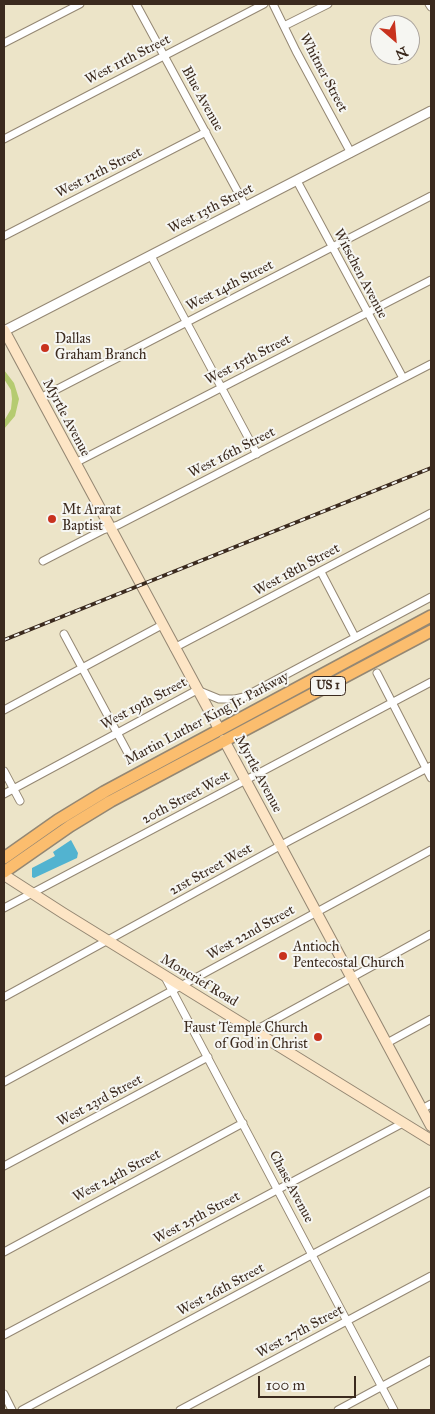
<!DOCTYPE html>
<style>
body{margin:0}
#map{position:relative;width:435px;height:1414px;overflow:hidden;background:#ece4c8;font-family:"IM FELL Great Primer",serif}
canvas{display:block}
.frame{position:absolute;inset:0;border:5px solid #3b2a1e;pointer-events:none}
.north{position:absolute;left:370px;top:15px;width:50px;height:50px;box-sizing:border-box;background:#f6f6f2;border:1px solid #aba49d;border-radius:50%;rotate:153deg;font-size:14px;font-weight:700;line-height:20px;text-align:center;color:#3b2a1e}
.north::after{content:'';display:block;margin:auto;width:18px;height:22px;background:#c8321e;clip-path:polygon(50% 0,100% 100%,50% 72%,0 100%)}
.scale{position:absolute;left:258px;top:1376px;width:98px;height:22px;box-sizing:border-box;border:2px solid #3b2a1e;border-top:0;padding-left:6px;font-size:15px;line-height:18px;white-space:nowrap;color:#3b2a1e;-webkit-text-stroke:4px #f6f6f2;paint-order:stroke}
</style>
<div id="map">
<canvas width="435" height="1414"></canvas>
<div class="frame"></div>
<div class="north">N</div>
<div class="scale">100 m</div>
</div>
<script>
const ctx = document.querySelector('canvas').getContext('2d');
ctx.lineJoin = 'round';
function fill(path, color) { ctx.fillStyle = color; ctx.fill(path, 'evenodd'); }
const shape = rows => new Path2D(rows.map(r => 'M' + r).join(''));
function strokePath(path, color, width, dash) { ctx.strokeStyle = color; ctx.lineWidth = width; ctx.lineCap = dash ? 'butt' : 'round'; ctx.setLineDash(dash || []); ctx.stroke(path); }
function drawText(font, color, halo, rows, align = 'center') {
  ctx.font = font + ' "IM FELL Great Primer",serif'; ctx.lineWidth = 4; ctx.setLineDash([]); ctx.textBaseline = 'middle'; ctx.strokeStyle = halo; ctx.fillStyle = color; for (const [text, x, y, turn = 0] of rows) {
    ctx.save(); ctx.translate(x, y); ctx.rotate((+turn || 0) * Math.PI / 180); ctx.textAlign = isNaN(turn) ? turn : align; if (halo) ctx.strokeText(text, 0, 0); ctx.fillText(text, 0, 0); ctx.restore();
  }
}
fill(shape([
 [4,370,14,383,19,399,15,416,4,429,4,421,11,409,12,399,11,390,4,379]
]), '#b5cb70');
fill(shape([
 [71,840,78,853,77,858,34,878,32,877,32,868,55,856,53,852]
]), '#52b3d0');
const minor = shape([
 [136,4,246,207],
 [273,4,296,51,351,153],
 [429,4,431,7],
 [284,26,328,4],
 [4,43,80,4],
 [4,139,264,4],
 [297,181,403,378],
 [4,236,206,132],
 [151,256,257,454],
 [40,398,431,196],
 [75,463,431,280],
 [43,561,103,530,118,525,431,364],
 [321,572,355,637],
 [64,634,129,755],
 [174,648,431,513],
 [377,673,431,778],
 [4,710,162,625],
 [4,771,20,801],
 [4,794,197,690,219,699,235,699,244,697,431,597],
 [4,908,431,682],
 [166,979,394,1410],
 [4,997,287,842,431,766],
 [254,1031,431,934],
 [387,1043,431,1019],
 [4,1082,431,850],
 [422,1109,431,1104],
 [4,1166,208,1057],
 [4,1252,243,1123],
 [4,1335,403,1123],
 [4,1394,12,1410],
 [22,1410,431,1191],
 [180,1410,431,1276],
 [338,1410,431,1360]
]);
const tertiary = shape([
 [4,331,431,111]
]);
const secondary = shape([
 [4,330,219,729],
 [224,740,431,1126],
 [4,875,63,913,431,1140]
]);
const trunk = shape([
 [4,858,58,820,104,792,431,616],
 [4,872,70,826,111,801,431,631]
]);
strokePath(minor, '#948773', 9);
strokePath(tertiary, '#948773', 11);
strokePath(secondary, '#948773', 12);
strokePath(trunk, '#948773', 14);
strokePath(minor, '#fff', 7);
strokePath(tertiary, '#fff', 9);
strokePath(secondary, '#fde5c5', 10);
strokePath(trunk, '#fbbd6e', 11);
const rail = shape([
 [4,640,431,468]
]);
strokePath(rail, '#3b2a1e', 4);
strokePath(rail, '#f6f6f2', 2, [5.5]);
for (const [x, y, r, color] of [
 [45,348,5,"#c8321e"],
 [52,519,5,"#c8321e"],
 [283,956,5,"#c8321e"],
 [318,1037,5,"#c8321e"]
]) { const dot = new Path2D(); dot.arc(x, y, r, 0, 2 * Math.PI); ctx.fillStyle = color; ctx.fill(dot); strokePath(dot, '#f6f6f2', 2); }
for (const [x, y, w] of [
 [328,686,35]
]) { const box = new Path2D(); box.roundRect(x - w / 2, y - 9.5, w, 19, 4); ctx.fillStyle = '#f6f6f2'; ctx.fill(box); strokePath(box, '#3b2a1e', 1); }
drawText('bold 12px', '#3b2a1e', null, [
 ["US 1",328,686]
]);
drawText('14px', '#3b2a1e', '#f6f6f2', [
 ["West 11th Street",128,60,-27],
 ["Whitner Street",323,73,62],
 ["Blue Avenue",202,99,61],
 ["West 12th Street",99,173,-27],
 ["West 13th Street",211,209,-27],
 ["Witschen Avenue",360,274,62],
 ["West 14th Street",230,286,-27],
 ["West 15th Street",248,360,-27],
 ["Myrtle Avenue",66,418,62],
 ["West 16th Street",232,453,-27],
 ["West 18th Street",297,570,-28],
 ["West 19th Street",144,704,-28],
 ["Martin Luther King Jr. Parkway",207,719,-28],
 ["Myrtle Avenue",258,774,62],
 ["20th Street West",186,798,-28],
 ["21st Street West",211,870,-29],
 ["West 22nd Street",251,933,-29],
 ["Moncrief Road",199,981,31],
 ["West 23rd Street",100,1101,-28],
 ["West 24th Street",117,1176,-28],
 ["Chase Avenue",291,1187,62],
 ["West 25th Street",197,1218,-28],
 ["West 26th Street",221,1290,-28],
 ["West 27th Street",300,1332,-28]
]);
drawText('14px', '#3b2a1e', '#f6f6f2', [
 ["Dallas",55,340],
 ["Graham Branch",55,356],
 ["Mt Ararat",62,511],
 ["Baptist",62,527],
 ["Antioch",293,948],
 ["Pentecostal Church",293,964],
 ["Faust Temple Church",308,1029,"right"],
 ["of God in Christ",308,1045,"right"]
], 'left');
</script>
